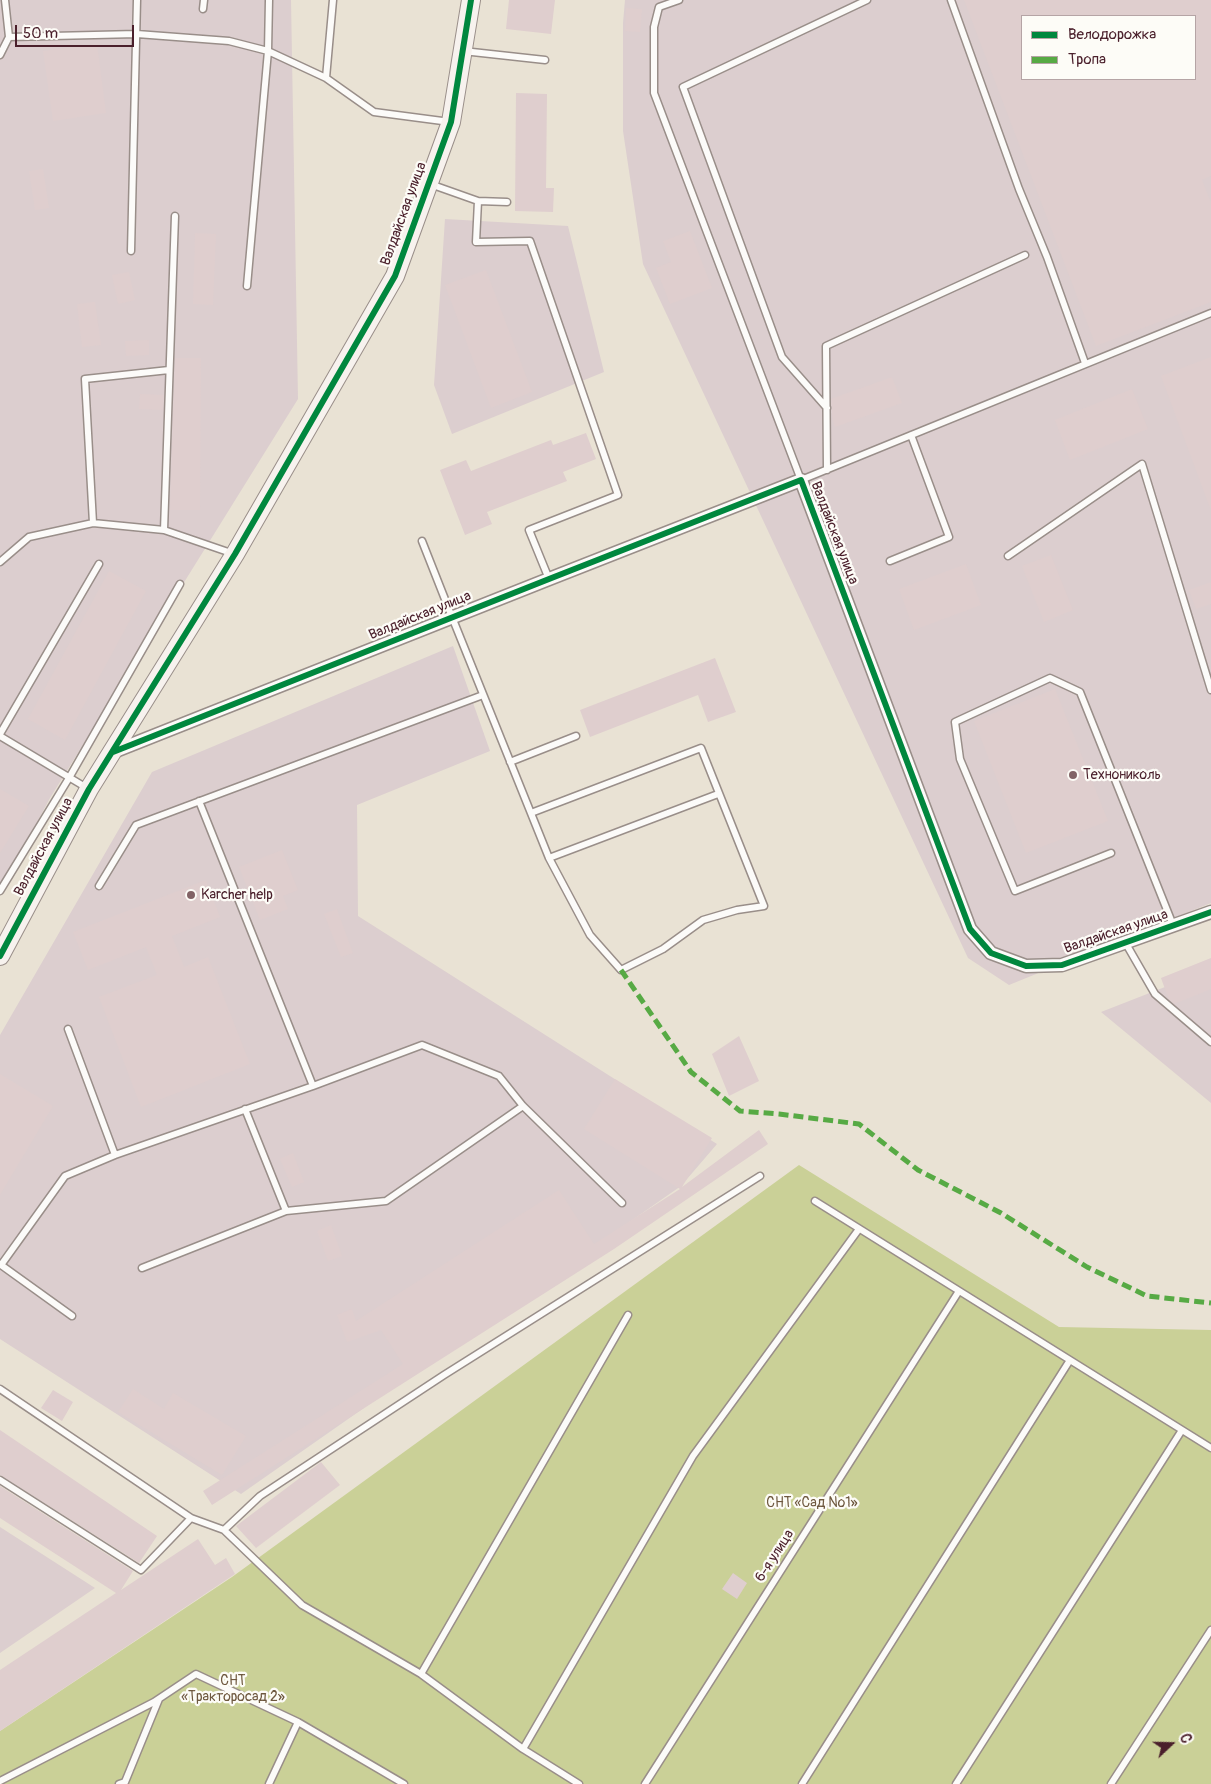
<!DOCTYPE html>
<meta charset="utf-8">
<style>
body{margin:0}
#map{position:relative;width:1211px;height:1784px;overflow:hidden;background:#e9e2d4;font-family:Pangolin,sans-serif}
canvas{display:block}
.legend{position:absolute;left:1021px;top:15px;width:175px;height:65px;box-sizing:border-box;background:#fdfcf7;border:1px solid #b5a4a5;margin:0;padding:6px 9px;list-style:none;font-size:15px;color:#4a1f2b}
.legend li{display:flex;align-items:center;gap:10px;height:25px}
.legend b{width:25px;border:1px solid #b5a4a5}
.north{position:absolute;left:1146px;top:1719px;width:50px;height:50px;-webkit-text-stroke:4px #fdfcf7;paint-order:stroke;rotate:69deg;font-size:14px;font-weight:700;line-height:20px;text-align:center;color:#4a1f2b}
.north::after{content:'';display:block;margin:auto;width:18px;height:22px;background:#4a1f2b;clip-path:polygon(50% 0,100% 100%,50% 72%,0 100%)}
.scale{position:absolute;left:15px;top:25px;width:119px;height:22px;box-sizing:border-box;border:2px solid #4a1f2b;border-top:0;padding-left:6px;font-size:15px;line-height:18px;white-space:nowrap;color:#4a1f2b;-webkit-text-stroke:4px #fdfcf7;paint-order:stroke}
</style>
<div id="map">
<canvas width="1211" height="1784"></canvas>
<ul class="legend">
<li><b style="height:6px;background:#00873e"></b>Велодорожка</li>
<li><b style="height:6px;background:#57aa44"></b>Тропа</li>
</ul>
<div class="north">С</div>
<div class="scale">50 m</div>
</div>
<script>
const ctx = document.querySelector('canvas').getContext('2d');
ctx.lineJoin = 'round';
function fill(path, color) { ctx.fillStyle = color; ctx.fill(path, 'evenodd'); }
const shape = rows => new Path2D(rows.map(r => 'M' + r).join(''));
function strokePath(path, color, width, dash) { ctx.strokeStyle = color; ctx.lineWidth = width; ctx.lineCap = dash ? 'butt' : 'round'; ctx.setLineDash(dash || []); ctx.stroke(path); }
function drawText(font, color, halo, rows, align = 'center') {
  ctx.font = font + ' Pangolin,sans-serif'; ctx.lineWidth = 4.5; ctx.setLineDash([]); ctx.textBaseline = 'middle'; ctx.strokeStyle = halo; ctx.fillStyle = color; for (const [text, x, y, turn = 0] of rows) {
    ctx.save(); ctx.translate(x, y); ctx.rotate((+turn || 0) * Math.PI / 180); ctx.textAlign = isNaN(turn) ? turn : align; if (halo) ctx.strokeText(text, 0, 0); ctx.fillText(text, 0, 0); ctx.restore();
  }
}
fill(shape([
 [0,0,291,0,298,399,50,798,0,892],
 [625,0,1211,0,1211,903,1009,985,968,958,643,264,623,131,623,23],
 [1022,16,1195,16,1195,79,1022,79],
 [445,219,568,226,604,372,452,434,434,385],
 [453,646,490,751,357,805,358,916,717,1144,681,1186,241,1494,0,1339,0,1035,152,772],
 [1211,969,1211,1103,1101,1012],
 [0,1527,95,1588,0,1653]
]), '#dccecf');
fill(shape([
 [799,1165,1059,1327,1211,1330,1211,1784,0,1784,0,1731,232,1577]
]), '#cad097');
fill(shape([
 [509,0,555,0,551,34,506,29],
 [964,0,1211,0,1211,176,1202,180,1211,203,1211,302,1096,346],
 [1022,16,1195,16,1195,79,1022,79],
 [626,8,642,9,640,32,625,31],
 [97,44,106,113,53,121,43,51],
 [516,93,547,94,546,188,554,188,553,212,515,211],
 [43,169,49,208,35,210,29,171],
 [690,231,712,288,670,304,656,268,671,262,663,241],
 [195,233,216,234,213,305,193,304],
 [486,270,532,392,491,408,445,285],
 [129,272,135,300,118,304,112,275],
 [95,302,101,345,82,347,77,304],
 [149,340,149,355,126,356,125,341],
 [1211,357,1211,508,1210,508,1161,376],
 [175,358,201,358,200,510,170,510],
 [892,377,902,403,835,427,832,417,831,399],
 [1132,389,1148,429,1070,460,1055,420],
 [140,394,164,395,163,410,139,409],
 [586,433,596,459,563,472,567,481,487,512,492,524,465,535,440,470,466,460,471,471,551,440,553,445],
 [1051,555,1073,610,1044,622,1022,566],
 [966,564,981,605,914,630,899,589],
 [109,571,146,591,65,740,28,719],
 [1211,582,1211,604,1196,609,1189,590],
 [715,658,736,712,708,722,698,695,590,737,580,710],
 [1055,689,1108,821,1026,853,974,721],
 [0,789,29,806,0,853],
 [282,850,298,890,283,896,288,909,260,920,239,867],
 [206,880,220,917,172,936,184,967,208,957,250,1064,141,1107,99,997,157,975,146,947,88,970,73,932],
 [337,909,353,953,341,957,324,914],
 [1211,958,1211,989,1174,1004,1169,1000,1161,978],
 [739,1036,759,1081,729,1096,712,1054],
 [0,1074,53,1106,0,1195],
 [615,1079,712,1138,682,1187,759,1130,768,1144,614,1249,212,1505,203,1491,403,1364,381,1330,347,1342,337,1315,352,1309,356,1321,559,1190,594,1244,680,1189,584,1129],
 [293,1153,304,1182,292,1187,280,1159],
 [331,1225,342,1256,328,1261,317,1231],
 [133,1389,164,1409,173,1393,246,1436,222,1475,118,1412],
 [53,1390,73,1402,62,1421,41,1408],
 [0,1430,157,1536,139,1563,0,1475],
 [321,1462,340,1485,256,1548,236,1526],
 [0,1486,133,1571,121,1590,198,1539,215,1565,226,1558,235,1574,0,1731,0,1670,116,1593,0,1518],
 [733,1573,747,1583,737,1599,722,1589]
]), '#dfcece');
const lane = shape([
 [5,0,9,37,137,34,229,41,268,51,326,78,374,112,450,122],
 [679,0,659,7,654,27,654,93,801,480,1211,313],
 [951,0,1019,189,1047,257,1085,363],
 [203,9,204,0],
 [463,51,545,60],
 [0,55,9,37],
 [326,78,333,0],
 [430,184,478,201,507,202],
 [478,201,476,242,530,241,618,495,529,530,549,579],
 [131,251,137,0],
 [247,286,268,51,269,0],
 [827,408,782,357,683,87,867,0],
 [827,470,826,346,1025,255],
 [93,523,85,379,169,370],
 [164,530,175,216],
 [422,541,452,617,549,858,590,935,621,970,663,949,703,920,737,910,764,906,701,748,531,813],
 [1008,556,1142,464,1211,690],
 [890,561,949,537,911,435],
 [0,562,29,537,93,523,164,530,234,554],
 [0,734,99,564],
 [0,736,87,788],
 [510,762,576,736],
 [199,801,313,1086],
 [1111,853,1015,891,960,759,955,722,1050,678,1080,692,1173,925],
 [549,858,718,794],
 [99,886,136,825,483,695],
 [0,891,69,778,180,584],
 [1125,942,1155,994,1211,1042],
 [68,1029,115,1155],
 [245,1109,286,1211],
 [815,1201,1211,1448],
 [142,1268,286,1211,386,1201,523,1106],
 [72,1316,1,1265,65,1176,115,1155,313,1086,422,1045,499,1076,523,1106,622,1203],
 [0,1389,191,1518,224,1530,260,1496,444,1375,760,1176],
 [0,1480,141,1570,191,1518],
 [224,1530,302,1605,421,1674,523,1749,579,1784],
 [421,1674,628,1315],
 [523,1749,693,1456,859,1229],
 [0,1781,154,1702,196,1674,298,1722,404,1784],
 [119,1784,125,1782,159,1699],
 [269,1784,298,1722],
 [645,1784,959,1291],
 [802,1784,1070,1360],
 [956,1784,1182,1430],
 [1111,1784,1211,1630]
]);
const street = shape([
 [113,752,549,579,801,480,970,929,991,953,1026,966,1062,965,1211,912]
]);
const secondary = shape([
 [0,956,89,789,235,554,395,276,451,122,471,0]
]);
strokePath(lane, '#998e89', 9);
strokePath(street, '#998e89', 15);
strokePath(secondary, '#998e89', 20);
strokePath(lane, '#fcfbf9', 6);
strokePath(street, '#fcfbf9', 12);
strokePath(secondary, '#f7f2ee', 18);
strokePath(shape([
 [621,970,691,1072,740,1111,779,1114,859,1124,918,1170,1001,1213,1087,1267,1147,1296,1211,1303]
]), '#57aa44', 5, [10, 5]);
strokePath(shape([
 [113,752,549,579,801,480,970,929,991,953,1026,966,1062,965,1211,912],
 [0,956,89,789,235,554,395,276,451,122,471,0]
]), '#00873e', 6);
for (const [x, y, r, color] of [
 [1073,775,5,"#826366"],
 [191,895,5,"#826366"]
]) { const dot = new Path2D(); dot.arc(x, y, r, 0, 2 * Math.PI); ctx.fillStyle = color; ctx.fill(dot); strokePath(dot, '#fdfcf7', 2); }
drawText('14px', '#4a1f2b', '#fdfcf7', [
 ["Валдайская улица",404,214,-70],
 ["Валдайская улица",834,533,69],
 ["Валдайская улица",420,616,-22],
 ["Валдайская улица",44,847,-62],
 ["Валдайская улица",1116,932,-19],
 ["6-я улица",775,1556,-57]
]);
drawText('14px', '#4a1f2b', '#fdfcf7', [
 ["Технониколь",1083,775],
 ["Karcher help",201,895]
], 'left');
drawText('14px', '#6e583f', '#fdfcf7', [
 ["СНТ «Сад №1»",812,1503],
 ["СНТ",233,1681],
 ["«Тракторосад 2»",233,1697]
]);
</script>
